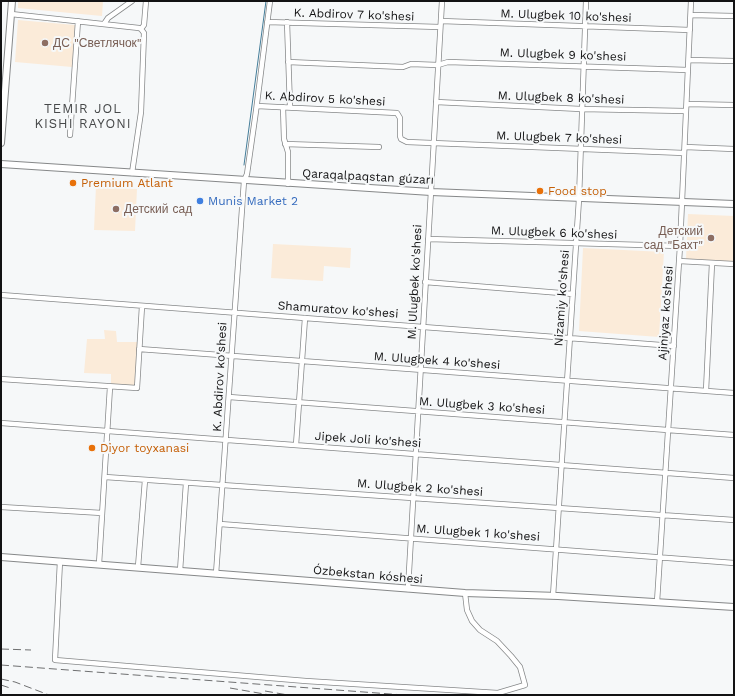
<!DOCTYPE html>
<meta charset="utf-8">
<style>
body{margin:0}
#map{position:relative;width:735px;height:696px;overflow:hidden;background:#f6f8f9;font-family:"Work Sans",sans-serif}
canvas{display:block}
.frame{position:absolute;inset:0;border:2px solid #121213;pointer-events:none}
</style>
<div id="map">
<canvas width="735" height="696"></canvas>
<div class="frame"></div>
</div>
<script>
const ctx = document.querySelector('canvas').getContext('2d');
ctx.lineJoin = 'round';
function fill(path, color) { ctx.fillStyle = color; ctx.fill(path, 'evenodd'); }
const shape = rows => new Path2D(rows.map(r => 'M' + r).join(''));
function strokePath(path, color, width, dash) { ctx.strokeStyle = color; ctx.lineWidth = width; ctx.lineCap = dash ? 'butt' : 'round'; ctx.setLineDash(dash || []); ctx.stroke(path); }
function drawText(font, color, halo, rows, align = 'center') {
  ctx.font = font + ' "Work Sans",sans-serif'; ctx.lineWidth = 4; ctx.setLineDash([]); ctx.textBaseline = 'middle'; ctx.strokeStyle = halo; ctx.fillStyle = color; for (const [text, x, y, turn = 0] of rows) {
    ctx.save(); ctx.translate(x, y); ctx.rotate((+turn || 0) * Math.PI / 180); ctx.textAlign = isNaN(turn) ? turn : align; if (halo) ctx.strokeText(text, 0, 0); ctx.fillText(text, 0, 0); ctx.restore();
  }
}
fill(shape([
 [18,1,103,1,102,16,18,8],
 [18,20,75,25,72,67,15,62],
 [96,186,137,189,135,231,94,230],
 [688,214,734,216,734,262,686,259],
 [273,244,351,248,350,268,324,266,323,281,271,278],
 [583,248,664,252,659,337,579,331],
 [104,330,116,331,117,342,138,342,135,386,111,384,111,374,84,373,87,339,105,339]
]), '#fbebd9');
strokePath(shape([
 [244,165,266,1]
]), '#447d99', 1);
const street = shape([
 [11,14,139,28,141,29,144,33,141,112,132,173],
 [691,15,734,16],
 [441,21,690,30],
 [267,22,440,27],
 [287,22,290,107],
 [104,24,108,18,132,1],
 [141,29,144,25,146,1],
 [689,60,734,61],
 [288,62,403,67,411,64,438,65,448,62,688,70],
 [436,102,581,109,686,111],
 [687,104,734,105],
 [257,106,397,113,400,118,400,136,401,139,407,142,684,153],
 [283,107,284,139,288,152,288,184],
 [70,135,78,21],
 [285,144,379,147],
 [685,147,734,149],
 [428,239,680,246],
 [679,261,734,264],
 [425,282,573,294],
 [1,295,674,346],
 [139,349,734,393],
 [1,379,137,388,142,306],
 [706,391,712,263],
 [229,397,734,435],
 [1,423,734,478],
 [296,445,305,318],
 [105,477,734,520],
 [1,507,102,513],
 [220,524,734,563],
 [60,561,55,660,306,681,498,693,525,685,520,667,511,656,497,641,480,630,472,621,467,610,465,593],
 [99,564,110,387],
 [138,567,145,480],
 [180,571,186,483],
 [216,574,244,181,247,174,256,111,270,1],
 [408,589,442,1],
 [553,596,579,199,586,1],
 [657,602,680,246,691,1]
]);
const secondary = shape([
 [1,143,12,1],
 [1,164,431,192,734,204],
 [1,557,465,593,558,596,734,607]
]);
strokePath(street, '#868889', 6);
strokePath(secondary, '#868889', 8);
strokePath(street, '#fff', 4.5);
strokePath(secondary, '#fff', 6);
strokePath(shape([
 [1,649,31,650],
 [1,665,404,695],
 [1,679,15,682,49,695],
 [1,685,10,688],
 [230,688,270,695],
 [265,691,288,695]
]), '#6e6f70', 1, [8, 4]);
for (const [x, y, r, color] of [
 [45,43,4,"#8d6e63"],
 [73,183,4,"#e8710a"],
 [540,191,4,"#e8710a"],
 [200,201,4,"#3f7fe0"],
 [116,209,4,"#8d6e63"],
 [711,238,4,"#8d6e63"],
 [92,448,4,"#e8710a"]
]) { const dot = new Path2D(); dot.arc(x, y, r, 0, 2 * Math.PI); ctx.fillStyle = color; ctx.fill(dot); strokePath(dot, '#f6f8f9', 1.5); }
drawText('12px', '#121213', '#f6f8f9', [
 ["K. Abdirov 7 ko'shesi",354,15,2],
 ["M. Ulugbek 10 ko'shesi",566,16,2],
 ["M. Ulugbek 9 ko'shesi",563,55,2],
 ["M. Ulugbek 8 ko'shesi",561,98,2],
 ["K. Abdirov 5 ko'shesi",325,99,3],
 ["M. Ulugbek 7 ko'shesi",559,138,2],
 ["Qaraqalpaqstan gúzarı",368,177,3],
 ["M. Ulugbek 6 ko'shesi",554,233,2],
 ["M. Ulugbek ko'shesi",415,282,-87],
 ["Nizamiy ko'shesi",562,298,-86],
 ["Shamuratov ko'shesi",338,310,4],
 ["Ajiniyaz ko'shesi",666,313,-86],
 ["M. Ulugbek 4 ko'shesi",437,361,4],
 ["K. Abdirov ko'shesi",220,377,-87],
 ["M. Ulugbek 3 ko'shesi",482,406,4],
 ["Jipek Joli ko'shesi",368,440,4],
 ["M. Ulugbek 2 ko'shesi",420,488,4],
 ["M. Ulugbek 1 ko'shesi",478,533,4],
 ["Ózbekstan kóshesi",368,575,5]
]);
drawText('12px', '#785e54', '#f6f8f9', [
 ["ДС \"Светлячок\"",53,43],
 ["Детский сад",124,209],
 ["Детский",703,231,"right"],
 ["сад \"Бахт\"",703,245,"right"]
], 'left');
drawText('12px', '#c56008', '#f6f8f9', [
 ["Premium Atlant",81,183],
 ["Food stop",548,191],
 ["Diyor toyxanasi",100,448]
], 'left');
drawText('12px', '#366cbe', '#f6f8f9', [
 ["Munis Market 2",208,201]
], 'left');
ctx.letterSpacing = '1px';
drawText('13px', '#47494a', '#f6f8f9', [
 ["TEMIR JOL",83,109],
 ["KISHI RAYONI",83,124]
]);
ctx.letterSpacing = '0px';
</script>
